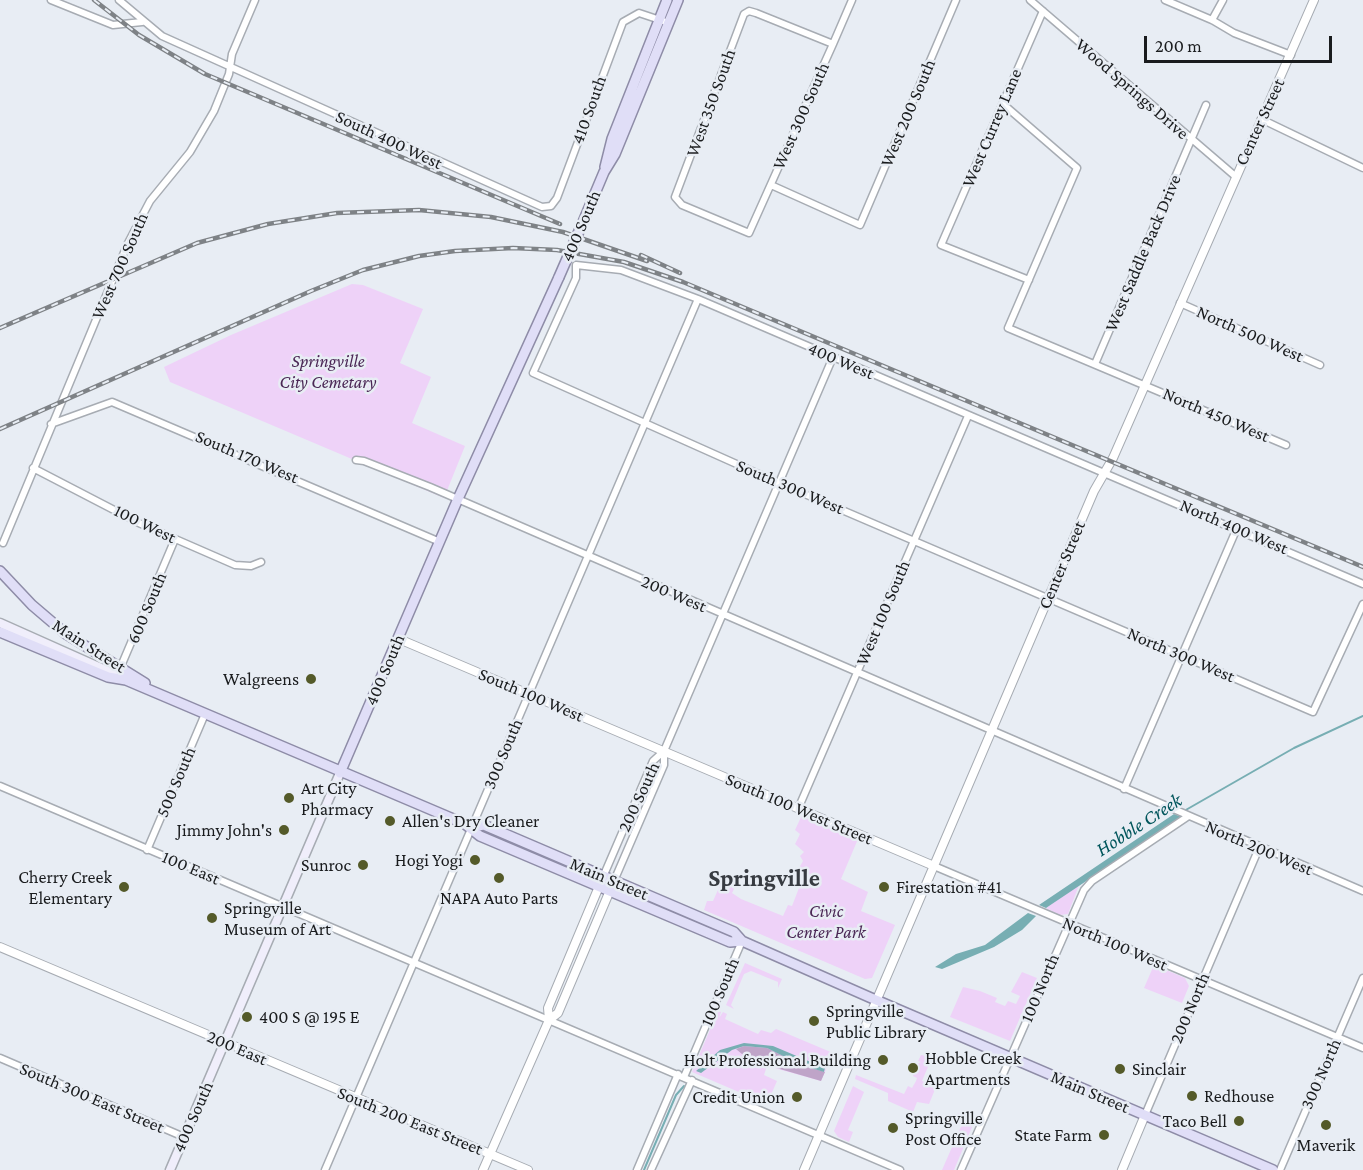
<!DOCTYPE html>
<style>
body{margin:0}
#map{position:relative;width:1363px;height:1170px;overflow:hidden;background:#e8edf4;font-family:"Crimson Pro",serif}
canvas{display:block}
.scale{position:absolute;left:1144px;top:36px;width:188px;height:27px;box-sizing:border-box;border:3px solid #1a1c1e;border-top:0;padding-left:8px;font-size:18px;line-height:21px;white-space:nowrap;color:#1a1c1e;-webkit-text-stroke:4px #e8edf4;paint-order:stroke}
</style>
<div id="map">
<canvas width="1363" height="1170"></canvas>
<div class="scale">200 m</div>
</div>
<script>
const ctx = document.querySelector('canvas').getContext('2d');
ctx.lineJoin = 'round';
function fill(path, color) { ctx.fillStyle = color; ctx.fill(path, 'evenodd'); }
const shape = rows => new Path2D(rows.map(r => 'M' + r).join(''));
function strokePath(path, color, width, dash) { ctx.strokeStyle = color; ctx.lineWidth = width; ctx.lineCap = dash ? 'butt' : 'round'; ctx.setLineDash(dash || []); ctx.stroke(path); }
function drawText(font, color, halo, rows, align = 'center') {
  ctx.font = font + ' "Crimson Pro",serif'; ctx.lineWidth = 5; ctx.setLineDash([]); ctx.textBaseline = 'middle'; ctx.strokeStyle = halo; ctx.fillStyle = color; for (const [text, x, y, turn = 0] of rows) {
    ctx.save(); ctx.translate(x, y); ctx.rotate((+turn || 0) * Math.PI / 180); ctx.textAlign = isNaN(turn) ? turn : align; if (halo) ctx.strokeText(text, 0, 0); ctx.fillText(text, 0, 0); ctx.restore();
  }
}
fill(shape([
 [352,284,363,285,423,309,400,363,431,377,412,423,465,446,444,498,170,382,164,367,231,335],
 [802,815,858,839,841,879,868,892,861,911,895,925,872,978,865,979,704,910,707,901,713,901,722,881,735,887,732,893,741,899,783,916,788,905,792,906,804,875,799,868,803,861,800,856,804,852,795,844,800,834,795,830],
 [1079,885,1068,914,1060,915,1046,908],
 [745,963,782,979,778,988,778,982,751,971,744,974,731,1005,734,1009,726,1005],
 [1154,965,1185,978,1189,986,1182,1003,1144,988],
 [1022,972,1037,978,1010,1041,950,1017,963,987,980,991,997,998,995,1002,1005,1006,1008,1001,1016,1004,1020,996,1011,992],
 [718,1011,721,1012,719,1018,723,1012,727,1014,725,1019,758,1034,761,1030,771,1033,776,1029,833,1053,821,1081,767,1066,764,1075,777,1081,767,1104,692,1072],
 [928,1053,933,1055,922,1081,936,1087,929,1104,917,1102,913,1112,888,1101,888,1093,855,1079,856,1075,904,1094,908,1086,912,1088,916,1081,917,1078,913,1076,917,1064,921,1062,918,1061,921,1055,927,1056],
 [853,1086,864,1092,848,1130,853,1132,849,1142,838,1137,834,1131],
 [958,1113,975,1120,954,1170,942,1170,963,1122,956,1119]
]), '#eed2f8');
fill(shape([
 [744,1046,767,1048,801,1065,825,1072,821,1081,749,1060,736,1049]
]), '#bfa4c8');
fill(shape([
 [1174,814,1182,817,1046,908,1039,905],
 [1028,913,1036,916,1022,930,994,947,942,969,935,967,956,954,985,945],
 [744,1043,773,1046,825,1068,824,1072,801,1065,767,1048,744,1046,732,1050,701,1073,696,1071,720,1050]
]), '#77aeb3');
strokePath(shape([
 [1184,811,1294,748,1363,716],
 [644,1170,676,1095,684,1086]
]), '#77aeb3', 2);
const minor = shape([
 [51,0,113,25,142,22],
 [119,0,162,36,542,207,551,206,557,198,623,22,639,13,669,23],
 [1030,0,1235,176],
 [1165,0,1212,20,1234,33,1291,55],
 [1212,20,1223,0],
 [833,44,756,13,749,11,744,14,675,197,682,205,749,233,788,146,802,113,833,44,852,0],
 [1003,104,1077,168,1008,328,1286,445],
 [1261,119,1363,168],
 [771,185,860,225,956,0],
 [1029,280,941,245,1043,11],
 [1180,303,1320,365],
 [1095,364,1206,105],
 [51,424,112,402,440,542],
 [356,460,364,461,430,487,1363,891],
 [33,468,141,524,235,565,251,566,261,562],
 [3,543,128,243,150,201,190,152,214,111,229,74,232,54,255,0],
 [1363,584,698,299,621,270,576,265,576,278,533,373,779,483,1313,712,1363,604],
 [119,671,175,539],
 [0,786,900,1170],
 [1124,789,1237,528],
 [798,809,968,416],
 [147,850,205,714],
 [934,866,1363,1048],
 [603,877,653,761,664,751,833,357],
 [614,881,664,765,664,751],
 [0,1058,184,1137],
 [684,1077,742,941],
 [1145,1115,1259,848],
 [325,1170,698,299],
 [637,1170,678,1074],
 [651,1170,692,1080],
 [961,1170,1084,890,1092,881,1187,817],
 [1280,1170,1363,978]
]);
const tertiary = shape([
 [399,639,934,866],
 [0,947,528,1170],
 [549,1020,558,1013,614,881],
 [483,1170,549,1020,548,1008,603,877],
 [804,1170,1094,491,1113,458,1314,0],
 [1122,1170,1145,1115]
]);
const secondary = shape([
 [0,623,121,677],
 [170,1170,340,773]
]);
const primary = shape([
 [605,167,612,139,667,0],
 [583,222,604,172,615,154,678,0],
 [0,571,32,605,66,634,145,683],
 [0,632,108,677,126,680,465,824,480,836,730,942,742,941],
 [340,773,457,501,559,277],
 [472,827,484,825,734,932,742,941,869,997,1273,1170]
]);
strokePath(minor, '#a7acb3', 9);
strokePath(tertiary, '#a7acb3', 10);
strokePath(secondary, '#a7acb3', 11);
strokePath(primary, '#8e8ca7', 12);
strokePath(minor, '#fff', 6);
strokePath(tertiary, '#fff', 8);
strokePath(secondary, '#f0eefb', 8);
strokePath(primary, '#e0def7', 9);
const rail = shape([
 [94,0,139,35,205,74,560,224],
 [641,255,680,273],
 [0,328,197,243,268,224,337,213,419,210,491,217,563,232,647,261],
 [0,429,311,291,363,270,419,256,455,251,513,248,557,250,624,262,683,282,1363,567]
]);
strokePath(rail, '#7e8286', 4.5);
strokePath(rail, '#e8edf4', 2, [7]);
const primaryBridge = shape([
 [559,277,583,222]
]);
strokePath(primaryBridge, '#8e8ca7', 12, []);
strokePath(primaryBridge, '#e0def7', 9);
for (const [x, y, r, color] of [
 [311,679,6,"#545a29"],
 [289,798,6,"#545a29"],
 [390,821,6,"#545a29"],
 [284,830,6,"#545a29"],
 [475,860,6,"#545a29"],
 [363,865,6,"#545a29"],
 [499,878,6,"#545a29"],
 [124,887,6,"#545a29"],
 [884,887,6,"#545a29"],
 [212,918,6,"#545a29"],
 [247,1017,6,"#545a29"],
 [814,1021,6,"#545a29"],
 [883,1060,6,"#545a29"],
 [913,1068,6,"#545a29"],
 [1120,1069,6,"#545a29"],
 [1192,1096,6,"#545a29"],
 [797,1097,6,"#545a29"],
 [1239,1121,6,"#545a29"],
 [1326,1125,6,"#545a29"],
 [893,1128,6,"#545a29"],
 [1104,1135,6,"#545a29"]
]) { const dot = new Path2D(); dot.arc(x, y, r, 0, 2 * Math.PI); ctx.fillStyle = color; ctx.fill(dot); strokePath(dot, '#e8edf4', 2); }
drawText('18px', '#1a1c1e', '#e8edf4', [
 ["Wood Springs Drive",1132,89,41],
 ["West 350 South",711,103,-70],
 ["410 South",589,110,-70],
 ["West 200 South",908,113,-67],
 ["West 300 South",801,116,-66],
 ["Center Street",1260,122,-65],
 ["West Currey Lane",992,128,-67],
 ["South 400 West",389,140,25],
 ["400 South",581,226,-67],
 ["West Saddle Back Drive",1143,253,-67],
 ["West 700 South",120,266,-66],
 ["North 500 West",1250,334,24],
 ["400 West",841,361,23],
 ["North 450 West",1216,415,23],
 ["South 170 West",247,457,23],
 ["South 300 West",790,487,23],
 ["100 West",145,524,26],
 ["North 400 West",1234,527,23],
 ["Center Street",1062,565,-67],
 ["200 West",674,594,23],
 ["600 South",147,608,-67],
 ["West 100 South",883,613,-67],
 ["Main Street",89,646,33],
 ["North 300 West",1181,655,23],
 ["400 South",385,670,-67],
 ["South 100 West",531,695,23],
 ["300 South",503,754,-67],
 ["500 South",176,782,-67],
 ["200 South",639,797,-65],
 ["South 100 West Street",799,809,23],
 ["North 200 West",1259,848,23],
 ["100 East",191,868,23],
 ["Main Street",609,879,23],
 ["North 100 West",1115,944,23],
 ["100 North",1040,988,-67],
 ["100 South",720,992,-67],
 ["200 North",1190,1008,-67],
 ["200 East",237,1048,23],
 ["300 North",1321,1074,-66],
 ["Main Street",1090,1092,23],
 ["South 300 East Street",92,1098,23],
 ["400 South",193,1117,-66],
 ["South 200 East Street",410,1121,22]
]);
drawText('italic 18px', '#4a2755', '#e8edf4', [
 ["Springville",328,361],
 ["City Cemetary",328,382],
 ["Civic",826,911],
 ["Center Park",826,932]
]);
drawText('18px', '#1a1c1e', '#e8edf4', [
 ["Walgreens",299,679,"right"],
 ["Art City",301,788],
 ["Pharmacy",301,809],
 ["Allen's Dry Cleaner",402,821],
 ["Jimmy John's",272,830,"right"],
 ["Hogi Yogi",463,860,"right"],
 ["Sunroc",351,865,"right"],
 ["Cherry Creek",112,877,"right"],
 ["Elementary",112,898,"right"],
 ["Firestation #41",896,887],
 ["NAPA Auto Parts",499,898,"center"],
 ["Springville",224,908],
 ["Museum of Art",224,929],
 ["Springville",826,1011],
 ["Public Library",826,1032],
 ["400 S @ 195 E",259,1017],
 ["Hobble Creek",925,1058],
 ["Apartments",925,1079],
 ["Holt Professional Building",871,1060,"right"],
 ["Sinclair",1132,1069],
 ["Redhouse",1204,1096],
 ["Credit Union",785,1097,"right"],
 ["Springville",905,1118],
 ["Post Office",905,1139],
 ["Taco Bell",1227,1121,"right"],
 ["State Farm",1092,1135,"right"],
 ["Maverik",1326,1145,"center"]
], 'left');
drawText('italic 20px', '#00555b', '#e8edf4', [
 ["Hobble Creek",1139,825,-33]
]);
drawText('bold 24px', '#373b41', '#e8edf4', [
 ["Springville",764,879]
]);
</script>
